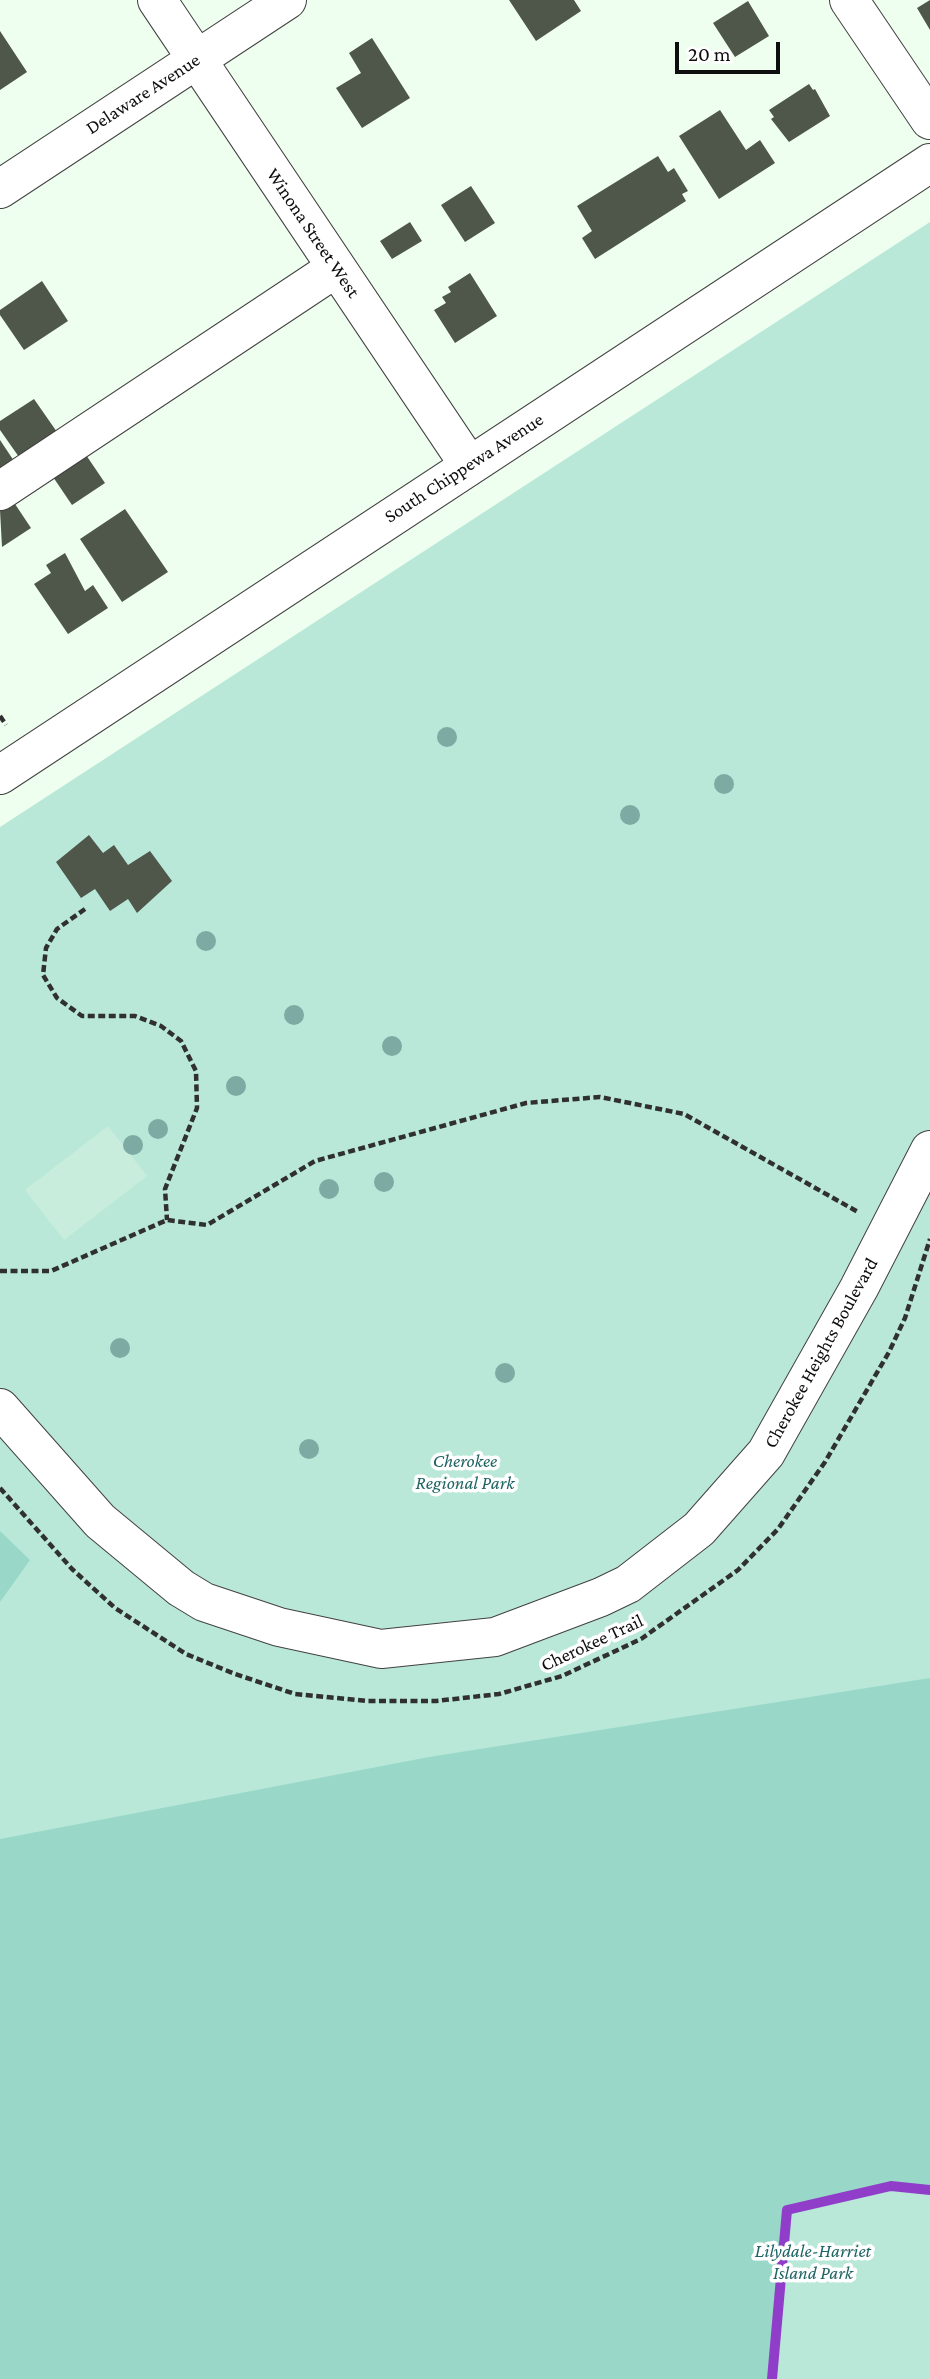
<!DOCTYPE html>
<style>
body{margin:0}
#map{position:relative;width:930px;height:2379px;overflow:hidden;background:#efffef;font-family:"Crimson Pro",serif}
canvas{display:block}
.scale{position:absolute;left:675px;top:42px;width:105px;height:32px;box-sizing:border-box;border:4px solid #0e0e0e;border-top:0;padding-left:9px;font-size:21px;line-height:24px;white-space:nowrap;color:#0e0e0e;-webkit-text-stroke:5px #fff;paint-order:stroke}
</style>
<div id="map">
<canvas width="930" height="2379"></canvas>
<div class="scale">20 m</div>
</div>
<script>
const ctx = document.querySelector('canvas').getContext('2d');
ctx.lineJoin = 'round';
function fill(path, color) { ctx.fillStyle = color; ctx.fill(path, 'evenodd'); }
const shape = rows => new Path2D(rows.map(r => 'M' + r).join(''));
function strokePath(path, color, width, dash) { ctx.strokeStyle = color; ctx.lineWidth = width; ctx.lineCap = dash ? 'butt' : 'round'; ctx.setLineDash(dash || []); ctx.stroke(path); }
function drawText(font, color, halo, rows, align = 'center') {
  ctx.font = font + ' "Crimson Pro",serif'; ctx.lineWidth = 7; ctx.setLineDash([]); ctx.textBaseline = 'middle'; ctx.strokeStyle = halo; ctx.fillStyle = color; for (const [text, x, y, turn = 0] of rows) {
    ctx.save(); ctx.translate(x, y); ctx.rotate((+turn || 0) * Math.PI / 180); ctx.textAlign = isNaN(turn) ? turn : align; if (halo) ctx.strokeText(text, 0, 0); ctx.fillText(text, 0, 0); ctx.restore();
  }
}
fill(shape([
 [930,222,930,2379,0,2379,0,827]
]), '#b9e8d9');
fill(shape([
 [0,1531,30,1560,0,1602],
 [930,1678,930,2190,891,2186,787,2210,772,2379,0,2379,0,1839,429,1757]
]), '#99d8c8');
fill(shape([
 [108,1126,147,1176,64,1240,25,1190]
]), '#c8eddd');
strokePath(shape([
 [772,2379,787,2210,891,2186,930,2190]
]), '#903eca', 10);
fill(shape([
 [509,0,574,0,581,11,536,41],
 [930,0,930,30,917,8],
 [748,1,769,36,735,57,713,23],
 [0,31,27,72,0,90],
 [372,38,410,98,362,128,336,88,361,73,349,53],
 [809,84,813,90,815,89,830,116,789,142,771,119,774,117,769,110],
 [720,110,746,150,760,140,775,163,719,199,679,136],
 [658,156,668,172,674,168,688,191,682,194,686,201,595,259,582,238,592,231,577,206],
 [471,186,495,223,465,242,441,205],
 [410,222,422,241,392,259,380,241],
 [470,273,497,316,455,343,434,310,446,303,442,297,451,292,448,287],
 [42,281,68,321,24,350,0,315,0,310],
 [34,399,57,432,19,457,0,430,0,421],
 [0,440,14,461,0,471],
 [84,452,105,483,72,505,51,474],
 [13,501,31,528,2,547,0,510],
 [125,509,168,572,122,602,80,539],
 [65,553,85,591,93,585,108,608,68,634,34,584,51,573,46,565],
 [89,835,103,853,114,845,128,865,150,851,172,881,137,913,128,899,110,911,95,889,81,898,56,862]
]), '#4f564a');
const minor = shape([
 [157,0,469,465],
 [849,0,930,120],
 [0,189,287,0],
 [0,491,336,268],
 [0,775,930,163],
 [0,1408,100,1521,181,1588,204,1602,279,1627,381,1649,495,1637,601,1597,628,1584,699,1529,766,1453,859,1288,930,1150]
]);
strokePath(minor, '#414141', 40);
strokePath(shape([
 [0,716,6,725],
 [85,909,57,929,46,948,43,975,57,998,82,1016,135,1016,161,1026,181,1041,196,1071,197,1108,165,1189,167,1220],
 [0,1271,51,1271,167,1220,207,1225,315,1161,526,1103,600,1097,684,1114,858,1212],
 [0,1488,72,1569,115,1608,186,1654,235,1674,295,1694,368,1701,436,1701,499,1694,562,1676,641,1639,738,1570,778,1529,825,1462,889,1352,905,1318,930,1239]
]), '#303030', 4.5, [7, 3.5]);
strokePath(minor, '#fff', 38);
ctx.fillStyle = '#7daaa2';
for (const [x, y] of [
 [447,737],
 [724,784],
 [630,815],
 [206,941],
 [294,1015],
 [392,1046],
 [236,1086],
 [158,1129],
 [133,1145],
 [384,1182],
 [329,1189],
 [120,1348],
 [505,1373],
 [309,1449]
]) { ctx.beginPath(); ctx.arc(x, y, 10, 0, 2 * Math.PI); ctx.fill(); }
drawText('19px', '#0e0e0e', '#fff', [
 ["Delaware Avenue",143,94,-33],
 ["Winona Street West",313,233,56],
 ["South Chippewa Avenue",464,468,-33],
 ["Cherokee Heights Boulevard",821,1353,-61],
 ["Cherokee Trail",592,1643,-25]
]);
drawText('italic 19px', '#1f6463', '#fff', [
 ["Cherokee",465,1461],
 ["Regional Park",465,1483],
 ["Lilydale-Harriet",813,2251],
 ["Island Park",813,2273]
]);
</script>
